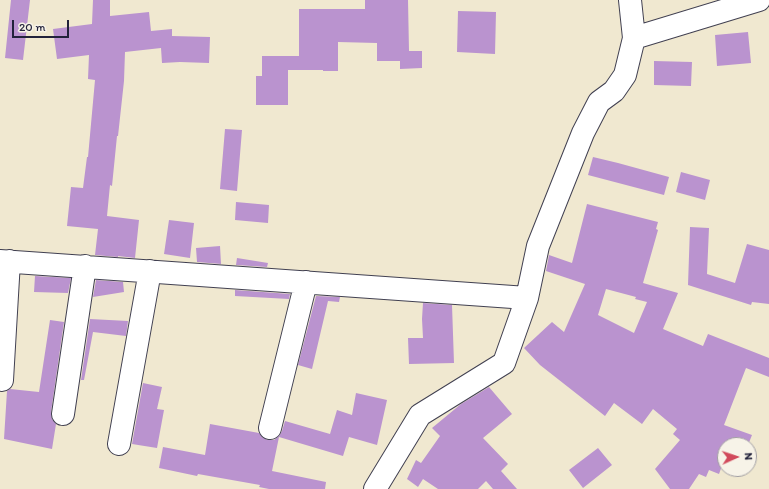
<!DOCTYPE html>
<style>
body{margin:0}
#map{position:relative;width:769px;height:489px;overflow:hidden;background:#f0e8d0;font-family:Itim,sans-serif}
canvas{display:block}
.north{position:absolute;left:717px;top:437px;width:40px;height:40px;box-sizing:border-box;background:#f7f3e8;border:1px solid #a29fa3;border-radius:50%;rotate:87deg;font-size:11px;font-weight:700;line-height:16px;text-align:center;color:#22223b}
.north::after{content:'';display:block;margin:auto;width:14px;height:18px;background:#d1495b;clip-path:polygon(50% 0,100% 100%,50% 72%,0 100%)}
.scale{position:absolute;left:12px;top:20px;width:57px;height:18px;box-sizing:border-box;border:2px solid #22223b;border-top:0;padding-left:5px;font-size:12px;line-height:14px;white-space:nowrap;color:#22223b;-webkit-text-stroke:3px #f7f3e8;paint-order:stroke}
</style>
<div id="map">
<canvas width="769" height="489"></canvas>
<div class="north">N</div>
<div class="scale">20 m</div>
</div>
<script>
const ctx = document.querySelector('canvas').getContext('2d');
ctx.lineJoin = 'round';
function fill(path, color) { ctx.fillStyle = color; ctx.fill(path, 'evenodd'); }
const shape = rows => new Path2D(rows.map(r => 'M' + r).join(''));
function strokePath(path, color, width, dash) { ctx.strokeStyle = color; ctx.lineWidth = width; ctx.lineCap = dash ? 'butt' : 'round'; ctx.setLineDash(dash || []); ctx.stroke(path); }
fill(shape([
 [11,0,30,0,23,60,5,58],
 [93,0,110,0,110,16,149,12,151,31,172,29,172,36,210,37,209,63,180,62,162,63,161,48,125,52,124,81,118,136,117,136,112,186,110,185,107,216,139,220,135,258,118,256,118,257,95,255,98,229,67,226,71,187,83,188,87,157,88,157,95,80,88,79,89,55,57,59,53,29,92,24],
 [365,0,408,0,409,51,422,51,422,68,400,69,400,61,377,61,377,43,338,42,338,71,323,71,323,70,288,70,288,105,256,105,256,76,262,76,262,56,299,56,299,9,365,9],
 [458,11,496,12,495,54,457,52],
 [748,32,751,63,717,66,715,35],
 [654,61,692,62,691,86,654,85],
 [225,129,242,130,237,191,220,189],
 [593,157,618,163,669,177,664,195,588,175],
 [681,172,710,180,705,200,676,192],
 [236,202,269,205,268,223,235,220],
 [587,204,658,222,656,229,658,230,643,283,678,293,663,329,703,346,708,334,769,358,769,377,746,368,724,425,752,435,748,445,725,445,725,463,723,463,719,474,709,470,706,477,699,474,689,489,670,489,655,469,680,440,673,434,677,429,653,409,642,424,614,403,605,416,540,365,524,348,552,322,564,332,585,284,546,271,549,255,572,263],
 [606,289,636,297,635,299,647,302,634,333,598,315],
 [169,220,194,223,190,258,164,254],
 [690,227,709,228,707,274,735,283,747,244,769,250,769,304,752,302,751,305,688,285],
 [220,246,221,264,197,262,196,248],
 [237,258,268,263,267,267,236,265],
 [35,276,71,278,68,293,34,292],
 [96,280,123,282,124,292,93,297],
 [235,290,290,294,289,299,235,296],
 [316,296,340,297,339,302,328,301,312,369,298,365],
 [423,303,452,305,454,363,409,364,408,338,423,338,422,319],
 [90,319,128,321,126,336,93,332,84,380,81,380],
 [50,320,64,322,51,412,52,419,56,424,52,449,4,439,7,391,10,389,39,392],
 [143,383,162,387,157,409,164,410,157,448,132,444],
 [489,387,512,414,483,438,508,464,501,471,517,489,493,489,486,481,478,489,438,489,423,479,418,487,407,479,416,460,421,463,440,436,432,428,461,404],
 [356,393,387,400,377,445,349,437,343,456,279,437,272,471,326,482,325,489,269,489,259,487,260,485,198,474,197,476,159,468,163,447,205,455,210,424,259,433,262,437,267,440,274,440,279,436,282,431,285,421,330,434,337,410,352,415],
 [598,448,612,465,583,488,569,470]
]), '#ba93cf');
const minor = shape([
 [634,38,759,0],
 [0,261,527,298],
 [2,380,9,261],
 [63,414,85,266],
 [270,428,306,282],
 [119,444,150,271],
 [375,489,420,415,504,363,527,298,538,246,583,133,599,102,614,91,625,75,634,38,630,0]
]);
strokePath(minor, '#414051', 24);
strokePath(minor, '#fff', 22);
</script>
